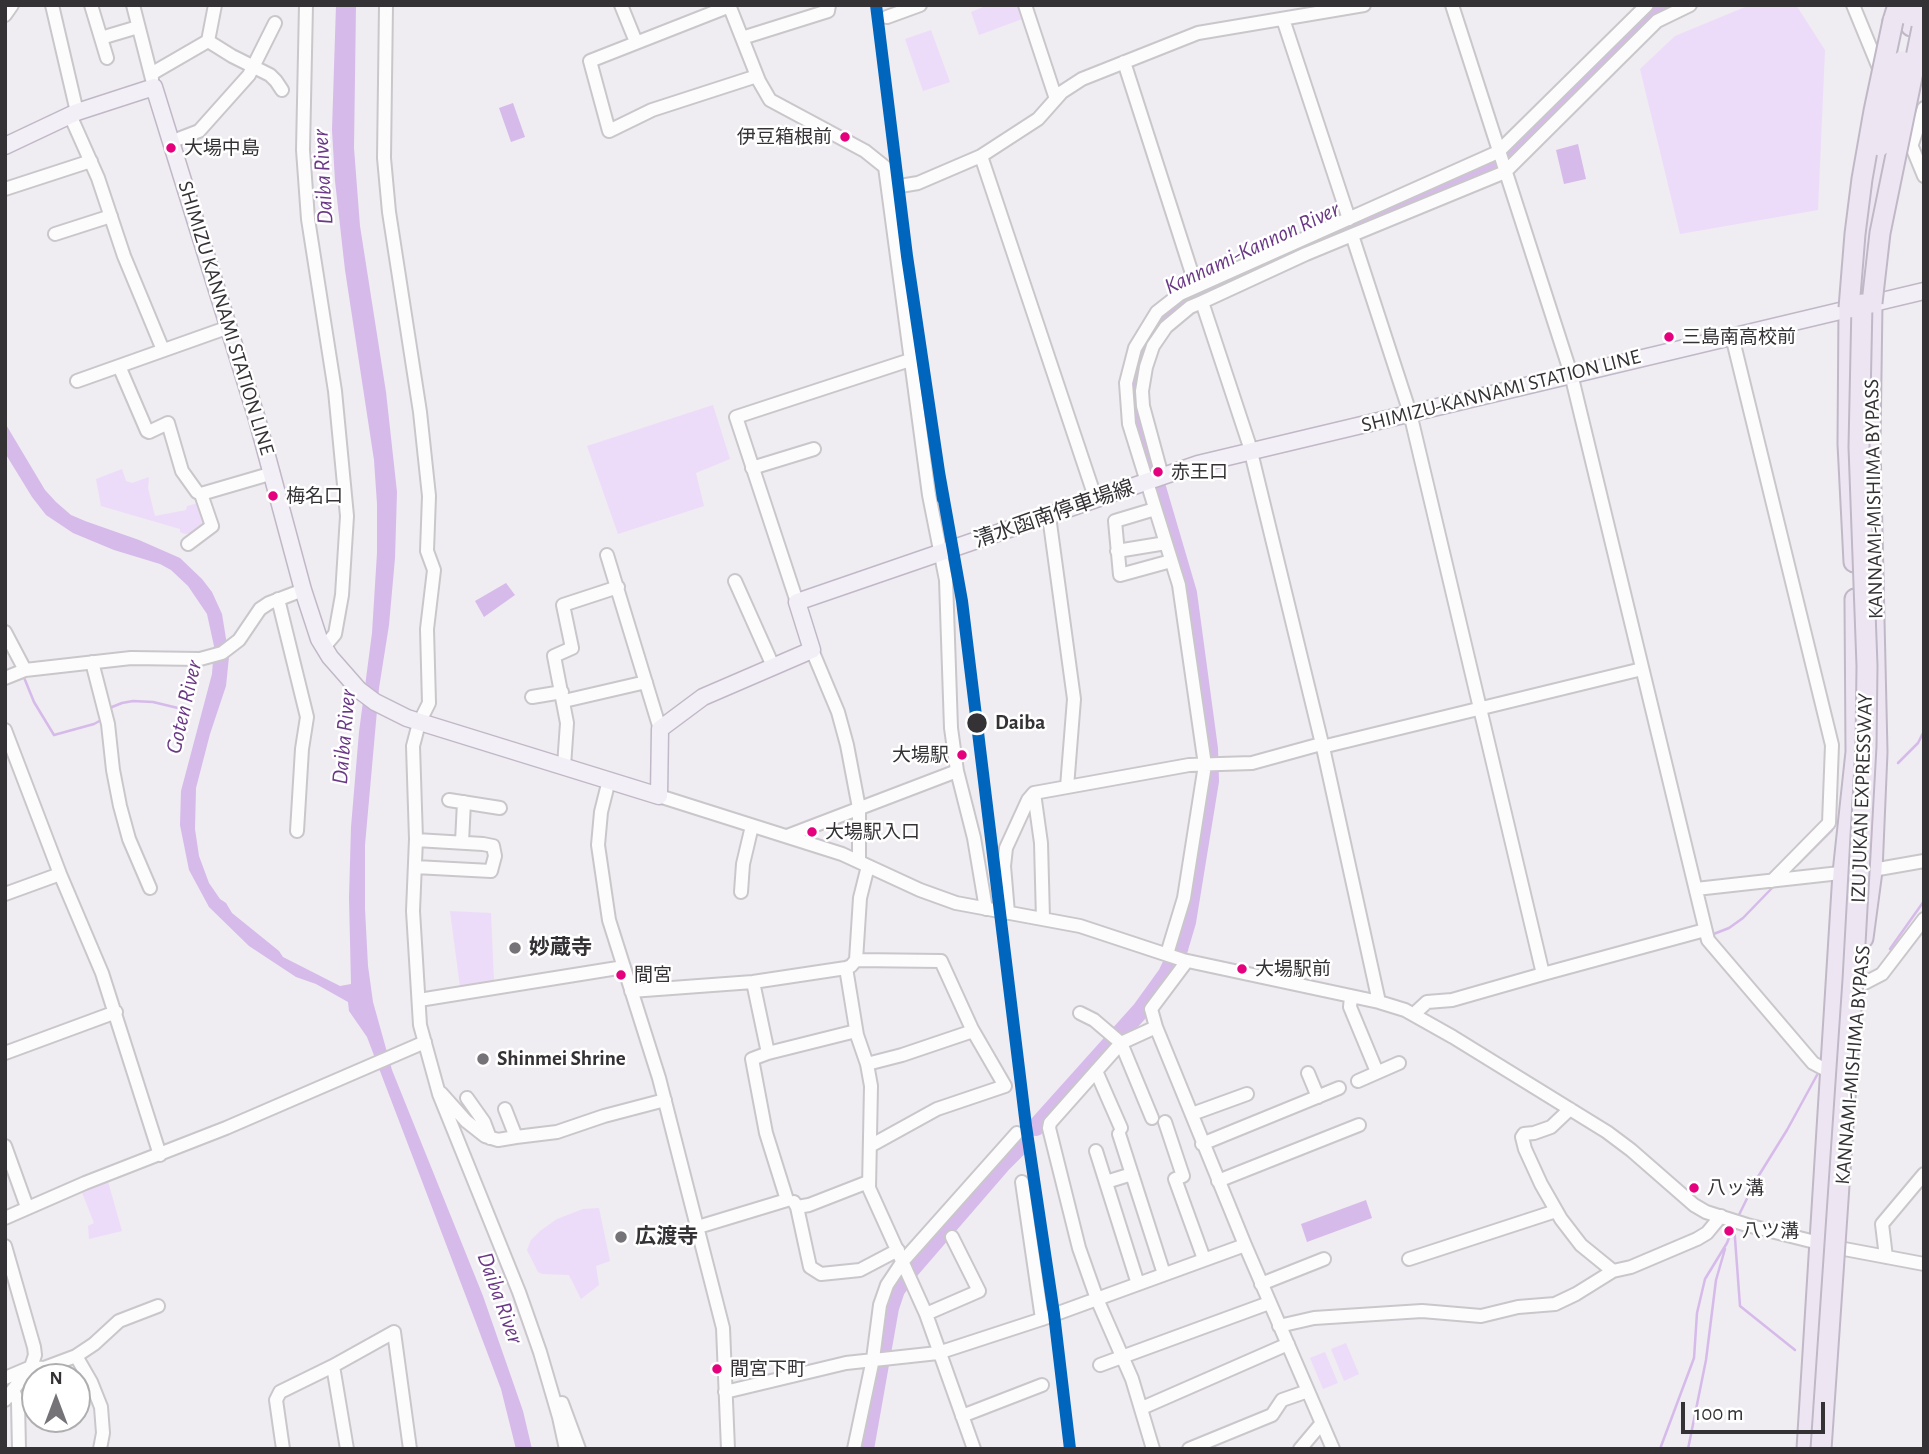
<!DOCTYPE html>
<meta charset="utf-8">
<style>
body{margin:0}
#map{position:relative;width:1929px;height:1454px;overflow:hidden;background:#efecf2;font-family:"Alegreya Sans",sans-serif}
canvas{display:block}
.frame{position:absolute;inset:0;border:7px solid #353236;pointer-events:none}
.north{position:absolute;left:21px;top:1363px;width:70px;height:70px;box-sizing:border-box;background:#fff;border:2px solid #aeadaf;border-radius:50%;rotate:0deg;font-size:19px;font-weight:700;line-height:28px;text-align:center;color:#353236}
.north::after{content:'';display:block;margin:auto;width:24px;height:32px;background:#767378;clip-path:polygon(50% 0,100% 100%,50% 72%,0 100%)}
.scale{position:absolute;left:1681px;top:1402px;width:144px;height:32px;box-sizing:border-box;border:4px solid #353236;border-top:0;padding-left:9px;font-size:21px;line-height:24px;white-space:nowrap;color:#353236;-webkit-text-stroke:5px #fff;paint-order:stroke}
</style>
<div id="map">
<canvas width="1929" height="1454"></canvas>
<div class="frame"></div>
<div class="north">N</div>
<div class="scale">100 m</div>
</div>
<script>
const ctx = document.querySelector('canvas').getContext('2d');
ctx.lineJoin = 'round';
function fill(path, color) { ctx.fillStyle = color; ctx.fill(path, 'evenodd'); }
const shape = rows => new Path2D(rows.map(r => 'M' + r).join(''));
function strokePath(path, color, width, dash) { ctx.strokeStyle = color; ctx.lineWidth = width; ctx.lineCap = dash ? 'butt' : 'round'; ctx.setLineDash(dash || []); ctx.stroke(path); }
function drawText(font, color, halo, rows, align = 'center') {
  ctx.font = font + ' "Alegreya Sans","Noto Sans JP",sans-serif'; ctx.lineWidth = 5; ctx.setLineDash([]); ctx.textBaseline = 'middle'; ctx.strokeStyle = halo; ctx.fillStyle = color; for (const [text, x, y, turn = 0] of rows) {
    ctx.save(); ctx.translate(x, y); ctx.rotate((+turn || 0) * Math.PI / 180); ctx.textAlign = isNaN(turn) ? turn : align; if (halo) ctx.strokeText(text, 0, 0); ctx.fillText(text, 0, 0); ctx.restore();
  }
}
fill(shape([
 [988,5,1021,5,1025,18,979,35,971,12],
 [1750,5,1796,5,1825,50,1818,210,1680,234,1640,69,1675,36],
 [931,30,950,82,923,91,905,39],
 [713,405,730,459,696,473,704,506,618,534,587,446],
 [122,469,126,481,132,483,149,477,148,488,155,516,186,510,187,506,202,502,210,525,200,531,185,534,180,532,180,529,101,506,96,479],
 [450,911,491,913,494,982,460,987],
 [107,1178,122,1231,89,1239,88,1226,94,1223,81,1190],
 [599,1208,610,1261,596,1266,599,1285,581,1299,569,1275,542,1274,538,1272,527,1250,531,1240,540,1231,557,1219,583,1209],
 [1346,1343,1359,1374,1344,1381,1331,1349],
 [1325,1352,1338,1383,1323,1389,1310,1358]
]), '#ecdcf9');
fill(shape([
 [336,5,356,5,354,148,360,226,386,392,397,492,395,558,389,625,379,688,365,845,365,909,368,966,373,1002,392,1070,483,1296,523,1411,532,1449,516,1449,501,1389,470,1307,367,1037,349,1011,348,1002,316,984,296,977,249,946,209,907,189,870,180,825,181,791,212,674,214,646,207,614,188,586,171,570,160,564,114,550,73,533,46,515,32,497,5,453,5,423,45,490,56,502,71,515,85,521,139,540,180,558,202,579,212,592,222,614,229,657,226,686,210,734,196,788,195,829,199,856,209,883,220,899,226,903,232,913,279,951,283,957,340,986,351,984,349,898,351,827,359,732,372,633,377,553,377,504,374,460,345,270,335,181,332,130],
 [513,103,525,137,511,142,499,108],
 [1578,144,1586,179,1564,184,1556,150],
 [506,583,515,595,484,617,475,601],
 [1366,1200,1372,1218,1307,1242,1301,1224]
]), '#d6baea');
strokePath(shape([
 [23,675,34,702,54,735,94,724,103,719],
 [109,711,112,707,122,703,133,701,153,702,182,709],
 [1898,763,1918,743,1924,731],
 [1797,865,1832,830],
 [1711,935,1729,928,1743,918,1774,886],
 [1179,949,1187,950],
 [1890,949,1924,901],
 [1737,1219,1756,1180,1787,1130,1817,1075],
 [1734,1225,1740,1306,1795,1350],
 [1660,1449,1694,1358,1697,1313,1705,1279,1727,1243,1734,1225],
 [1688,1449,1706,1360,1716,1280,1725,1249]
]), '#d6baea', 2.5);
strokePath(shape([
 [1349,230,1495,165,1659,5],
 [1036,1127,1141,1010,1167,974,1179,949,1187,922,1210,781,1209,749,1188,593,1136,416,1136,387,1139,361,1146,341,1166,316,1190,299,1265,267],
 [865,1449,890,1308,896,1290,912,1268,950,1224,1001,1165,1024,1142]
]), '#d6baea', 18);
const minor = shape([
 [52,5,77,112],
 [91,5,107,58],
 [133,5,152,79],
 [306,5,303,150,308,219,335,391,347,516,342,595,335,634,324,647],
 [386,5,384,158,389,212,420,412,429,496,427,551,434,570,427,629,429,703,419,723,413,746,416,839,413,911,420,1025,439,1094,519,1292,540,1352,559,1417,566,1449],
 [621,5,636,42],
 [729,5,759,81,770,100,865,151,885,167,929,495,946,580,951,728,957,771,974,838,986,909],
 [1025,5,1056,99],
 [1452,5,1571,374,1708,940,1813,1063,1830,1072],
 [1853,5,1881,73],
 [730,6,590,61,609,131,652,110,757,76],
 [5,15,12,5],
 [887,17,920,5],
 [1283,19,1349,219],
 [101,38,138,27],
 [742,38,828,11,829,5],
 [208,41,232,56,270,75,276,81,282,90],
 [1124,62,1196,286],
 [151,74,208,41,215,5],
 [70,115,98,178,124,256,163,350],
 [1903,125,1924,176],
 [173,141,199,131,249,75,275,23],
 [1911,147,1924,108],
 [981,156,1096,500],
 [888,188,918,183,981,156,1038,119,1062,92,1082,79,1198,33,1364,5],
 [5,189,91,161],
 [55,234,111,216],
 [1352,235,1505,172,1657,21,1690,5],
 [1732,336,1832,745,1829,823,1772,881],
 [119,366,147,431,149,432,168,423,182,471,197,492,201,494,212,526,188,544],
 [77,381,229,327],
 [752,468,814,449],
 [1162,476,1143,406,1142,391,1146,367,1153,346,1166,327,1190,307,1202,302],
 [201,494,273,473],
 [1155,509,1115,521,1120,575,1171,561],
 [1049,516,1074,699,1067,787],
 [1117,551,1166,543],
 [607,555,660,729],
 [735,581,773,666],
 [278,599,307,717,302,749,297,831],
 [797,602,736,417,910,360],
 [5,632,25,670,131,658,200,659,222,653,239,640,260,609,269,603,303,590],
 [812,650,838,712,847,745,859,808,859,861],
 [92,662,108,724,113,770,120,806,129,839,150,888],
 [5,678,25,670],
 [532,697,562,692],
 [564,701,646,682],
 [5,730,60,874,102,973,160,1155],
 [1322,747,1642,669],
 [564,766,567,723,554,656,572,648,563,605,618,587],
 [609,780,601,812,598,845,609,920,659,1078,723,1328,728,1449],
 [1034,793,1041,843,1043,919],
 [659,796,842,854,920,890,956,903,1080,926,1183,960,1379,1002,1405,1010,1453,1037,1607,1132,1631,1150,1694,1205,1706,1212,1747,1225,1839,1248,1924,1264],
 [449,800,500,808],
 [787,836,957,771],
 [462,842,464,802],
 [415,867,491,871,495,856,493,846,483,844,416,840],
 [1867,871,1924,861],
 [1696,889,1849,872],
 [741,892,743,864,752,826],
 [5,894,60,874],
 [1008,913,1004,866,1006,848,1028,800,1034,793,1189,765,1252,763,1321,744],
 [1167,954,1184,898,1205,765,1179,585,1129,424,1126,383,1135,348,1157,312,1180,294,1498,152,1647,5],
 [856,960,941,961,972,1029,1005,1086,937,1109,870,1146],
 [846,968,857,1035,867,1064,871,1086,869,1188,926,1314,974,1449],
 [1543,974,1705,930],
 [1857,987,1882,974,1924,919],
 [631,991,753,982,846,968,851,966,856,960,860,898,868,866],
 [1351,996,1350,1007,1377,1072],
 [419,1000,624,967],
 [1379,1002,1324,752,1249,444,1202,302,1306,254,1352,235,1410,413,1543,974,1452,1000,1427,1002,1414,1014],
 [1080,1013,1094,1020,1121,1043,1152,1118],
 [1156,1027,1245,1245,1333,1449],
 [5,1053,116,1012],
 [768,1053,856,1031],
 [867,1064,902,1055,973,1031],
 [1096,1071,1121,1128],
 [1308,1073,1318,1097],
 [1358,1081,1399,1063],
 [441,1093,466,1121,485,1136,498,1140,516,1137],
 [467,1098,484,1122,490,1138],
 [505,1109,516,1137,557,1132,604,1116,665,1100],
 [1570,1109,1551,1127,1534,1133,1524,1134,1522,1137,1525,1149,1541,1184,1561,1219,1581,1245,1613,1271],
 [1192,1114,1247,1094],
 [1165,1122,1183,1176,1175,1179,1204,1259],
 [1119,1134,1164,1274],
 [1202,1144,1339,1088],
 [5,1146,27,1207],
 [1096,1151,1138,1284],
 [1218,1181,1359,1125],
 [1106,1182,1132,1174],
 [794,1202,797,1207,809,1205,868,1182],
 [797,1207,810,1267,821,1274,860,1270,898,1250],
 [5,1218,85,1183,226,1128,425,1042],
 [698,1227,787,1200,766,1133,752,1059,768,1053,753,982],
 [5,1246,34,1347,35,1355,31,1367,5,1400],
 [1886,1257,1882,1224,1924,1174],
 [1409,1259,1556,1211],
 [1261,1284,1324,1259],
 [926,1314,979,1291,952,1237],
 [1042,1319,1245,1245],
 [1279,1326,1314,1318,1422,1311,1481,1316,1518,1307,1555,1304,1576,1294,1613,1271,1631,1267,1697,1239,1707,1233,1721,1216],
 [76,1356,94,1344,119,1321,158,1306],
 [1100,1365,1269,1303],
 [333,1366,347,1449],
 [5,1378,31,1367,44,1368,76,1356,91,1382,101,1407,103,1433,100,1449],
 [13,1390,18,1402,19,1449],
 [725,1392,846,1363,938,1353,1042,1319,1022,1182],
 [562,1403,579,1449],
 [1142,1408,1288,1344],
 [962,1416,1042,1385],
 [283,1449,276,1400,280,1392,333,1366,394,1332,410,1449],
 [854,1449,873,1359,880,1305,887,1285,903,1261,1017,1133],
 [1153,1449,1132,1379,1097,1299,1079,1248,1049,1128,1050,1123,1121,1043,1156,1027,1151,1009,1187,961],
 [1189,1449,1272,1415,1282,1400,1308,1391],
 [1300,1449,1321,1424]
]);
const major = shape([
 [5,146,77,112,154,87,257,419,303,590,319,639,330,657,359,690,375,702,407,718,659,796,660,729,703,697,812,650,797,602,1198,464,1924,291]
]);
const highway = shape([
 [1893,21,1898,5],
 [1911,26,1917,5],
 [1862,304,1870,217,1880,146],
 [1849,308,1848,444,1854,562],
 [1863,938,1872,871,1877,752,1870,444,1872,303],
 [1807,1449,1843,873,1856,752,1855,599]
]);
strokePath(minor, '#cac7cb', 16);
strokePath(major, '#c0b8c7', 19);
strokePath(highway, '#c0b8c7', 23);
strokePath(minor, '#fdfcfd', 12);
strokePath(major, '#f3eff6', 16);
strokePath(highway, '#ede6f2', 19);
const highwayBridge = shape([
 [1880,146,1902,61],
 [1872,303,1880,233,1922,28],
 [1849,308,1855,234,1862,179,1874,111,1893,21],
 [1821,1449,1853,980,1866,746,1867,666,1859,447,1862,304]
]);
strokePath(highwayBridge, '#c0b8c7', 23, []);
strokePath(highwayBridge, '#ede6f2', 19);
strokePath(shape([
 [876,5,907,256,943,499],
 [939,472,962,601,1026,1126,1054,1314,1070,1449]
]), '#0065bd', 12);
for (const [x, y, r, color] of [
 [845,137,6,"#e5007d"],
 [171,148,6,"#e5007d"],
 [1669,337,6,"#e5007d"],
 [1158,472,6,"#e5007d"],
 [273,496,6,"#e5007d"],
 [977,723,11,"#353236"],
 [962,755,6,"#e5007d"],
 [812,832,6,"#e5007d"],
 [515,948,7,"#767378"],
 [1242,969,6,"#e5007d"],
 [621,975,6,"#e5007d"],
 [483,1059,7,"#767378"],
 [1694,1188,6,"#e5007d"],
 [1729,1231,6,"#e5007d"],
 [621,1237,7,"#767378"],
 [717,1369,6,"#e5007d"]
]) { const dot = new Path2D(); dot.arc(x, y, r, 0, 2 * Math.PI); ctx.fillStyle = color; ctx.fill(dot); strokePath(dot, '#fff', 2.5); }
drawText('19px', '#353236', '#fff', [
 ["伊豆箱根前",832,137,"right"],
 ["大場中島",184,148],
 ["三島南高校前",1682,337],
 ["赤王口",1171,472],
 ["梅名口",286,496],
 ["大場駅",949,755,"right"],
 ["大場駅入口",825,832],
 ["大場駅前",1255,969],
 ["間宮",634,975],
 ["八ッ溝",1707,1188],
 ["八ツ溝",1742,1231],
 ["間宮下町",730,1369]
], 'left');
drawText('21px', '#353236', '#fff', [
 ["SHIMIZU KANNAMI STATION LINE",226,318,73],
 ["SHIMIZU-KANNAMI STATION LINE",1501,391,-14],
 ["KANNAMI-MISHIMA BYPASS",1874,499,-91],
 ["清水函南停車場線",1054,514,-19],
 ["IZU JUKAN EXPRESSWAY",1862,798,-88],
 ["KANNAMI-MISHIMA BYPASS",1853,1065,-85]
]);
drawText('bold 21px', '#353236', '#fff', [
 ["Daiba",995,723]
], 'left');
drawText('bold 21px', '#353236', '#fff', [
 ["妙蔵寺",529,948],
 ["Shinmei Shrine",497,1059],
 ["広渡寺",635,1237]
], 'left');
drawText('italic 23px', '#6a3886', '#fff', [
 ["Daiba River",323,177,-93],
 ["Kannami-Kannon River",1252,248,-25],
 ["Goten River",184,707,-77],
 ["Daiba River",344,737,-85],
 ["Daiba River",500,1298,70]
]);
</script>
